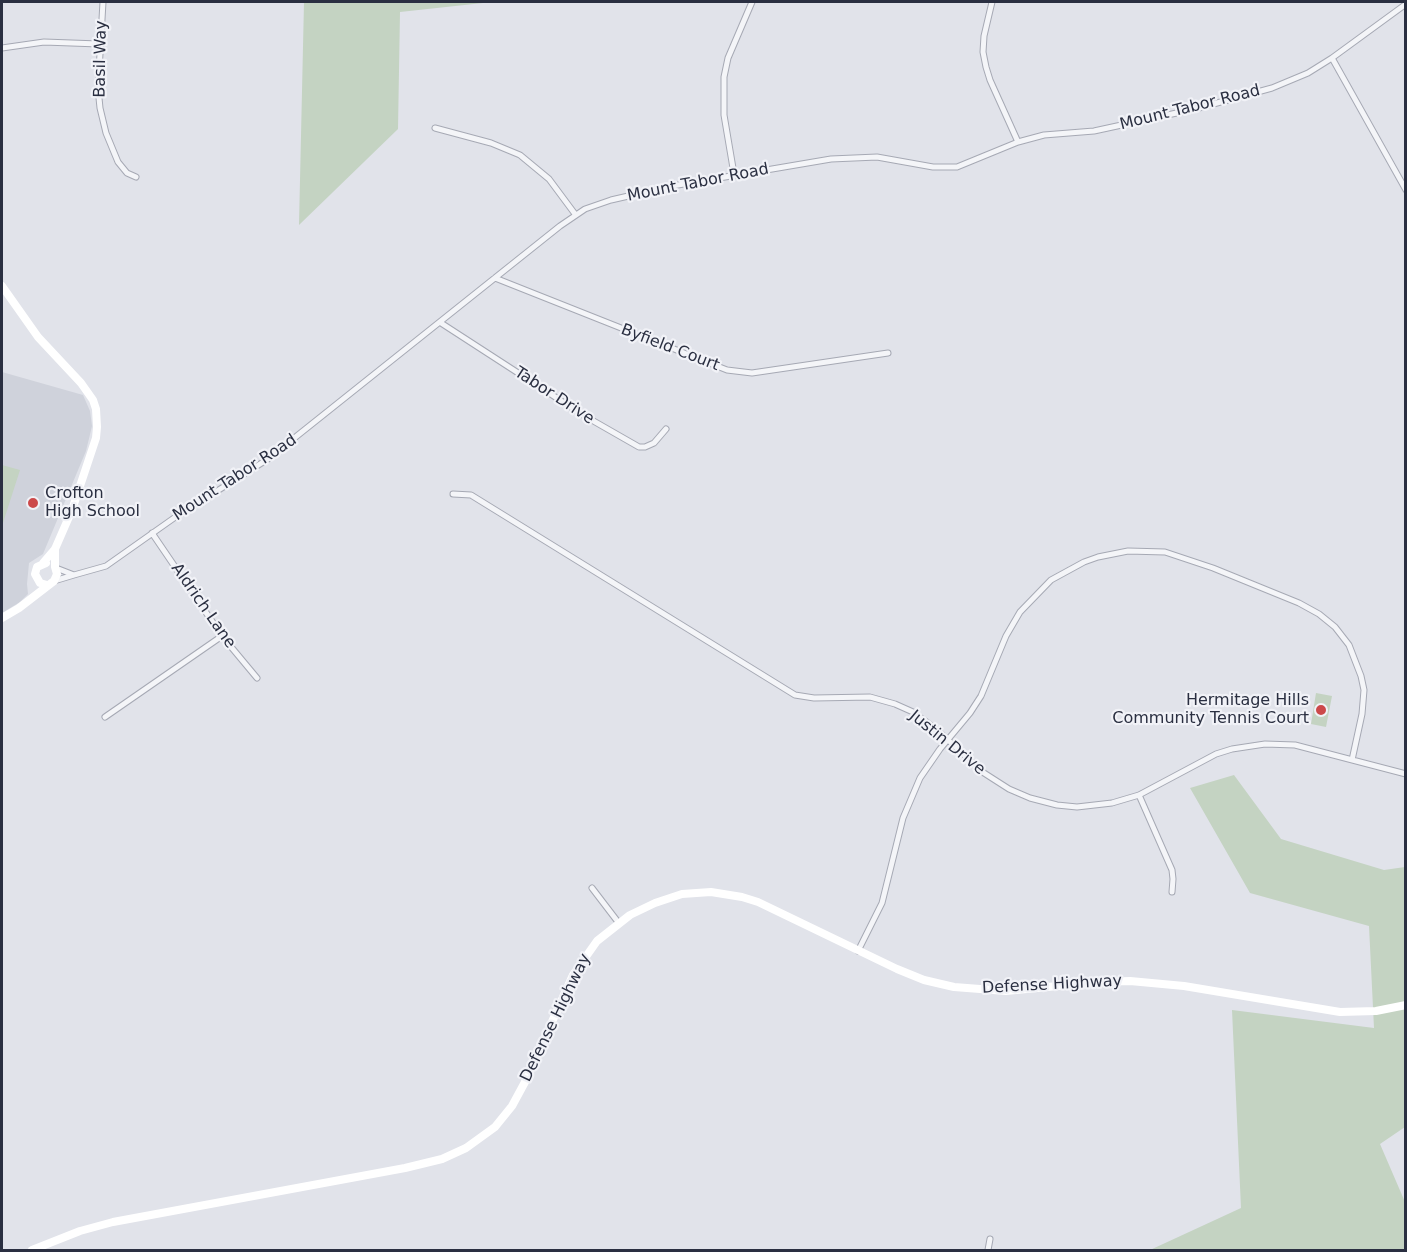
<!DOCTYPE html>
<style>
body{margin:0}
#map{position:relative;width:1407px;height:1252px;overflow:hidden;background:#e1e3ea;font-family:"DejaVu Sans",sans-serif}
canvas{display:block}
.frame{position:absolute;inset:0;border:3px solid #2a2f41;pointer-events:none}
</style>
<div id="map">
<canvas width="1407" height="1252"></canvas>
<div class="frame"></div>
</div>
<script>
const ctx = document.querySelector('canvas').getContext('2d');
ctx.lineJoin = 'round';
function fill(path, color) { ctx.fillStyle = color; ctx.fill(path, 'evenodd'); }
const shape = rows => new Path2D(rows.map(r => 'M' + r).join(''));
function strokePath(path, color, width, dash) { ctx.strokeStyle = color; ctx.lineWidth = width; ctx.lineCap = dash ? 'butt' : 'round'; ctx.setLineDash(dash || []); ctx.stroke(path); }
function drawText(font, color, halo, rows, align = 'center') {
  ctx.font = font + ' "DejaVu Sans",sans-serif'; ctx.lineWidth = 4.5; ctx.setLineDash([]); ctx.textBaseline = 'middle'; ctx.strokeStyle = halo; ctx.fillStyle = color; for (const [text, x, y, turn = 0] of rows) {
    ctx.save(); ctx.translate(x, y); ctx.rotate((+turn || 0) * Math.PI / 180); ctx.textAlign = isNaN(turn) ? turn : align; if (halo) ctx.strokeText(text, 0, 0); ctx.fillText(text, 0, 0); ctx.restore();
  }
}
fill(shape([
 [2,372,83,395,90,411,92,426,86,451,43,554,29,563,27,584,28,594,20,602,2,613]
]), '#cfd2db');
fill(shape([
 [304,2,484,2,483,3,400,12,398,129,299,225],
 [2,465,20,470,2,526],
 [1316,693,1332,696,1326,727,1311,724],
 [1234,775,1281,839,1384,870,1405,867,1405,1127,1380,1144,1405,1202,1405,1250,1150,1250,1241,1208,1232,1010,1374,1028,1369,926,1250,893,1190,788]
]), '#c4d3c2');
const street = shape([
 [103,2,98,88,100,108,106,133,118,162,127,173,136,177],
 [992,2,984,36,983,52,986,67,990,80,1018,142],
 [2,48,44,42,99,44],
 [1332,58,1406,190],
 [435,128,491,143,520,155,549,179,575,214],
 [734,174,724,115,724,77,728,58,752,2],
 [495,278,727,370,752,373,888,353],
 [441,323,583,415,639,447,645,447,654,443,666,429],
 [453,494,471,495,795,695,814,698,870,697,895,704,913,712,936,729,984,773,1009,789,1030,798,1057,805,1077,807,1112,803,1139,795,1216,754,1232,749,1265,744,1295,745,1406,774],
 [152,533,222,636,257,678],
 [74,575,106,566,174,518,268,459,560,226,585,209,611,200,672,186,831,159,877,157,933,167,957,167,1018,142,1044,135,1094,131,1195,109,1272,88,1308,73,1332,58,1406,4],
 [54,581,74,575,56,568],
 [105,717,222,636],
 [1139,795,1172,870,1173,879,1172,892],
 [592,888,618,922],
 [858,951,882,903,903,818,920,778,940,749,970,713,981,696,1006,636,1020,612,1051,580,1084,562,1098,557,1128,551,1165,552,1213,568,1299,603,1319,614,1335,627,1349,645,1361,676,1364,690,1362,714,1352,760],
 [988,1250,990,1239]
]);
strokePath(street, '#a6a9b4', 7);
strokePath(street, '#f4f5f8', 5);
strokePath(shape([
 [2,286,38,337,81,383,93,400,96,409,97,427,96,438,72,510,55,549,43,563],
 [46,563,37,567,35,574,40,583,47,585],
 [2,618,19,608,54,581,57,574,55,567,55,549],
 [32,1250,80,1231,113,1222,405,1168,442,1159,466,1148,495,1127,512,1106,525,1082,573,975,597,941,630,915,655,903,682,894,711,892,742,897,758,902,897,969,924,980,954,987,1006,991,1099,982,1130,981,1184,986,1340,1012,1376,1011,1406,1005]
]), '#fff', 8);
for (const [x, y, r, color] of [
 [33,503,6,"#cc494a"],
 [1321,710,6,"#cc494a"]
]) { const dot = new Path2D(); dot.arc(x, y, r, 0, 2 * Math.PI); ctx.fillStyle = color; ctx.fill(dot); strokePath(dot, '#f1f2f7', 2); }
drawText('16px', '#2a2f41', '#f1f2f7', [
 ["Basil Way",101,59,-89],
 ["Mount Tabor Road",1190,108,-14],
 ["Mount Tabor Road",698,183,-11],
 ["Byfield Court",670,348,21],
 ["Tabor Drive",554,396,33],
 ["Mount Tabor Road",235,478,-33],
 ["Aldrich Lane",203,606,55],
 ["Justin Drive",947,743,39],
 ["Defense Highway",1052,985,-3],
 ["Defense Highway",556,1018,-64]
]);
drawText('16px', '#2a2f41', '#f1f2f7', [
 ["Crofton",45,494],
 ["High School",45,512],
 ["Hermitage Hills",1309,701,"right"],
 ["Community Tennis Court",1309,719,"right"]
], 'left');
</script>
